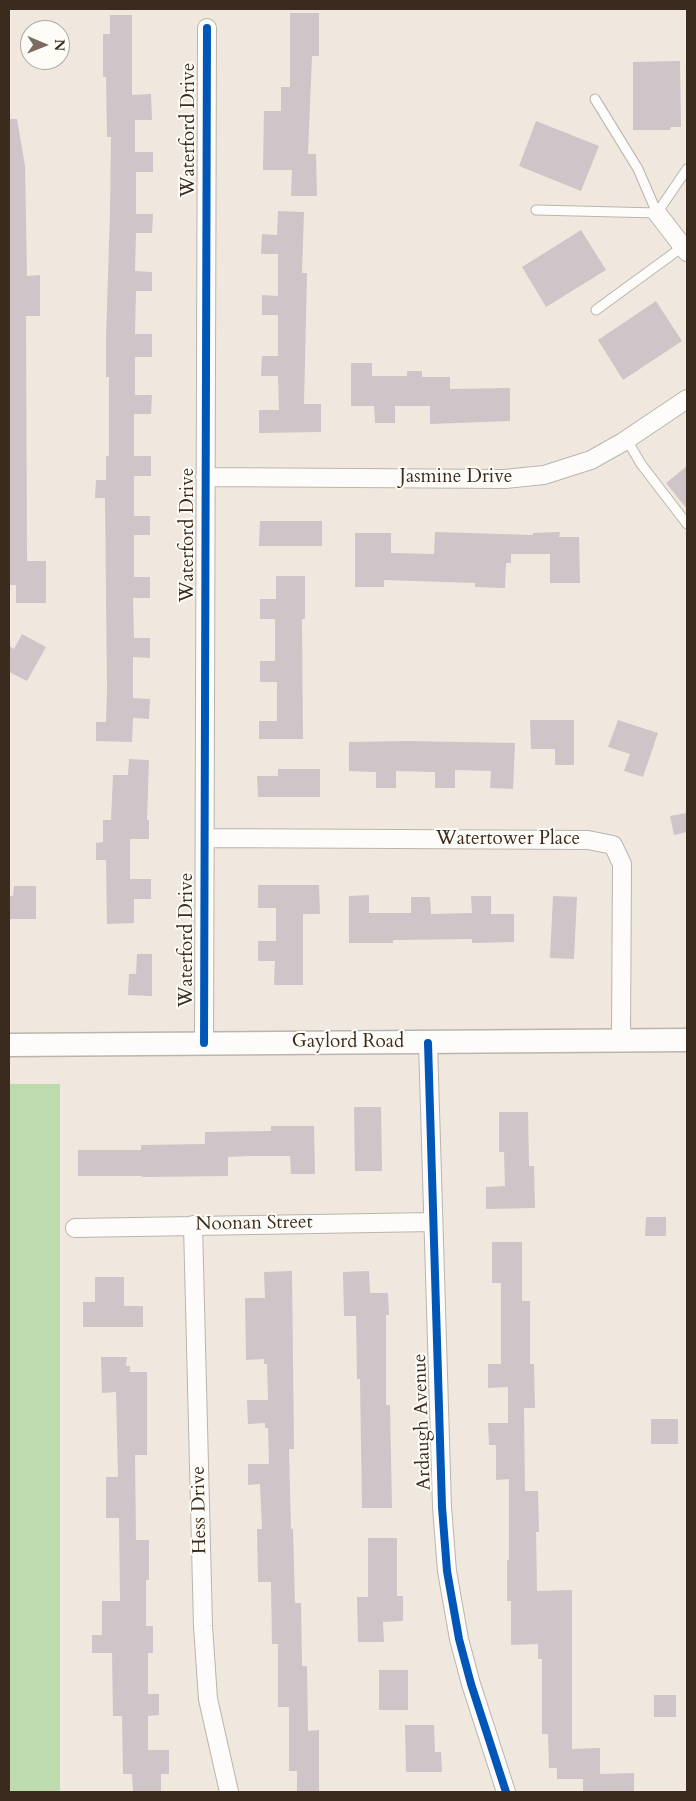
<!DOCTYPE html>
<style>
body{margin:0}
#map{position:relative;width:696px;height:1801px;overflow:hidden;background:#f0e8de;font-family:Cardo,serif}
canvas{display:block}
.frame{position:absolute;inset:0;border:10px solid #3b2a1e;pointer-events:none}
.north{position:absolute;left:20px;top:20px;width:50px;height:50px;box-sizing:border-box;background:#fdfcf7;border:1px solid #afa8a0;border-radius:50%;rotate:91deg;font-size:14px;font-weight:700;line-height:20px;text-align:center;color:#3b2a1e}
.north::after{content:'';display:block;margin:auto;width:18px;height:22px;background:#7a6c61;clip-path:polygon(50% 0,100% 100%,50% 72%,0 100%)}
</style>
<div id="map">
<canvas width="696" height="1801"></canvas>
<div class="frame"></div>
<div class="north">N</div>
</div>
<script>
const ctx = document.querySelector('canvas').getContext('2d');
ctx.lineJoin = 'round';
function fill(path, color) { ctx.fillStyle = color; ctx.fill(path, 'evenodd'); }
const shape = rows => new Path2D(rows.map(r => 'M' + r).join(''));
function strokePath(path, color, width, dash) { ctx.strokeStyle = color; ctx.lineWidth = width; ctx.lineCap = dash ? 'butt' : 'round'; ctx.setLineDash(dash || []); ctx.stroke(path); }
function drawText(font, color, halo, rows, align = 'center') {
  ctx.font = font + ' Cardo,serif'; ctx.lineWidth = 4; ctx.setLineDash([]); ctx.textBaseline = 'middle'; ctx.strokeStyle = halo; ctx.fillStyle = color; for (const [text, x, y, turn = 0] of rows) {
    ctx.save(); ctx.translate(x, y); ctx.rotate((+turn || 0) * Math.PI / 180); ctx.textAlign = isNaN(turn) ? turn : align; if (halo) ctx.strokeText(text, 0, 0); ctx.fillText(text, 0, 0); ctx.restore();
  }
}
fill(shape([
 [9,1084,60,1084,60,1792,9,1792]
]), '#bddbac');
fill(shape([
 [290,13,319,13,319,56,312,56,308,154,316,154,317,196,291,196,292,170,263,170,264,111,281,111,281,87,290,87],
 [110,15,132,15,132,95,151,94,152,120,135,120,135,152,153,152,153,172,136,172,136,214,153,214,152,233,136,233,135,271,152,272,152,291,136,291,135,334,152,334,152,357,135,357,135,395,152,395,151,414,134,414,134,456,151,456,151,476,134,476,134,516,150,516,150,535,134,535,134,577,150,577,150,598,133,598,134,638,150,638,150,658,133,657,133,698,150,699,149,719,133,718,132,742,96,741,96,722,106,722,107,689,105,498,95,498,96,480,106,480,106,456,109,456,109,377,106,377,106,338,110,213,111,137,107,137,106,77,103,77,103,34,110,34],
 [680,61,681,127,671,127,670,130,633,130,633,62],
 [9,119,17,119,25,166,27,276,40,275,40,316,26,316,27,561,46,561,46,603,16,603,16,585,9,585],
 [536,121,599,146,581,191,519,166],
 [278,211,304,212,302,273,307,273,304,404,321,404,321,432,259,433,259,410,279,410,278,376,261,376,262,356,278,356,278,315,262,315,262,295,278,296,278,254,261,254,262,234,277,235],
 [581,230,606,270,546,307,522,267],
 [656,301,682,341,623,380,598,340],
 [351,363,372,363,372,376,407,376,407,371,422,371,422,377,450,377,450,389,510,388,510,421,430,424,430,406,395,406,395,423,375,423,374,406,351,406],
 [687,466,687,509,666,483],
 [260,521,322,521,322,546,259,546],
 [435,532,533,535,533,533,560,532,559,537,579,537,580,583,550,583,550,554,511,554,511,563,506,563,505,588,475,587,475,583,384,580,384,587,355,587,355,533,391,533,391,553,434,554],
 [276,576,305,576,305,619,302,619,303,739,259,739,259,721,277,721,277,682,260,682,260,661,275,661,275,619,260,619,260,599,276,599],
 [22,634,46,647,27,681,9,672,9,646,14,649],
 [530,720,574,720,574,765,555,765,555,749,531,749],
 [618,720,658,733,643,777,624,771,630,754,608,747],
 [408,741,515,743,513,789,490,788,491,771,455,770,455,788,435,788,435,772,396,771,396,788,376,788,376,772,349,771,349,742],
 [129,759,149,760,147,820,149,820,149,839,130,839,130,879,151,879,151,899,134,899,134,923,107,924,106,860,96,860,96,843,103,842,103,820,111,820,113,775,128,775],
 [278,769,320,769,320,797,258,797,257,776,278,776],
 [687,813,687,832,674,835,670,816],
 [258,885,319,885,320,914,303,914,303,985,274,985,275,961,258,961,258,941,276,941,276,908,258,908],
 [14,886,36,886,36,919,9,919,9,896,13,896],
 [369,895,369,913,411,913,411,897,430,897,431,914,472,913,471,896,491,896,491,914,514,914,514,942,472,943,472,939,393,940,393,943,349,943,349,896],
 [553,896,577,897,574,959,550,958],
 [137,954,152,954,152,996,128,995,129,974,136,974],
 [354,1107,381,1107,382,1171,355,1171],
 [499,1112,528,1112,529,1166,534,1166,535,1208,486,1209,486,1187,505,1186,504,1152,499,1152],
 [271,1126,314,1126,315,1174,291,1174,290,1156,250,1156,228,1157,228,1176,142,1177,142,1176,78,1176,78,1150,141,1150,141,1145,205,1144,205,1132,271,1131],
 [646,1217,666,1217,666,1236,645,1236],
 [492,1242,522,1242,522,1301,530,1301,530,1364,534,1364,535,1408,524,1408,525,1491,538,1491,539,1532,536,1532,537,1591,572,1590,572,1749,600,1748,600,1774,634,1773,634,1792,583,1792,583,1779,557,1779,557,1768,549,1768,548,1734,542,1734,542,1659,538,1659,538,1644,511,1645,511,1601,507,1601,507,1560,509,1560,509,1479,496,1480,496,1445,489,1445,488,1423,508,1423,508,1387,488,1388,488,1364,501,1364,501,1283,492,1283],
 [292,1271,294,1449,289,1449,291,1529,293,1529,295,1603,301,1603,302,1666,307,1666,308,1731,319,1730,319,1792,297,1792,297,1771,289,1771,289,1707,278,1707,278,1644,272,1644,271,1582,258,1582,257,1529,262,1529,260,1484,248,1485,248,1464,269,1464,268,1428,265,1428,265,1423,248,1424,247,1400,268,1400,267,1364,264,1364,264,1359,246,1360,245,1298,265,1298,264,1272],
 [369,1271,370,1293,388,1293,389,1315,386,1315,386,1405,390,1405,392,1508,362,1508,360,1379,357,1379,356,1316,344,1316,343,1272],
 [95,1277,124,1277,124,1306,143,1306,143,1327,83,1327,83,1302,95,1302],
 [101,1357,127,1357,126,1366,130,1366,130,1372,147,1372,147,1455,135,1455,136,1540,149,1540,149,1580,146,1580,146,1626,153,1626,153,1653,148,1653,148,1694,159,1694,159,1715,148,1716,148,1750,169,1750,169,1774,161,1774,161,1792,133,1792,132,1774,123,1774,122,1716,113,1716,112,1653,92,1653,92,1635,102,1635,102,1601,120,1601,119,1518,106,1518,106,1477,118,1477,116,1392,102,1393],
 [651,1419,678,1419,678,1444,651,1444],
 [368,1538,397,1538,397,1596,403,1596,403,1621,383,1622,384,1642,358,1642,357,1597,368,1597],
 [379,1670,408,1670,408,1710,379,1710],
 [654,1695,676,1695,676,1717,654,1717],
 [405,1725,434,1725,435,1752,441,1752,442,1772,406,1772]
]), '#cfc4c7');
const service = shape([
 [595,99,638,169,657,213],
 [536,210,657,213],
 [657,213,687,169],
 [596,310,685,245],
 [627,440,641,464,687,524]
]);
const minor = shape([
 [657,213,687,252],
 [205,477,505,479,544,475,591,460,623,442,687,399],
 [205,838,588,840,613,845,622,864,621,1040],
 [204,1043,207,28],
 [428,1043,442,1507,447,1571,459,1639,471,1684,506,1792],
 [193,1225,203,1626,208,1699,229,1792],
 [75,1228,433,1222]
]);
const tertiary = shape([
 [9,1045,687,1040]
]);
strokePath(service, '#bbb4ac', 11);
strokePath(minor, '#bbb4ac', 20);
strokePath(tertiary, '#bbb4ac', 25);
strokePath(service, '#fdfcfa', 9);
strokePath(minor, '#fdfcfa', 18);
strokePath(tertiary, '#fdfcfa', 22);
strokePath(shape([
 [204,1043,207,28],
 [428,1043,442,1507,447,1571,459,1639,471,1684,506,1792]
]), '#0057b8', 8);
drawText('19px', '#3b2a1e', '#fdfcf7', [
 ["Waterford Drive",190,130,-90],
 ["Jasmine Drive",456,478],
 ["Waterford Drive",189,535,-90],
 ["Watertower Place",508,840],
 ["Waterford Drive",188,940,-90],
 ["Gaylord Road",348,1043],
 ["Noonan Street",254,1224,-1],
 ["Ardaugh Avenue",423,1422,-92],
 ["Hess Drive",200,1510,-91]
]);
</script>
